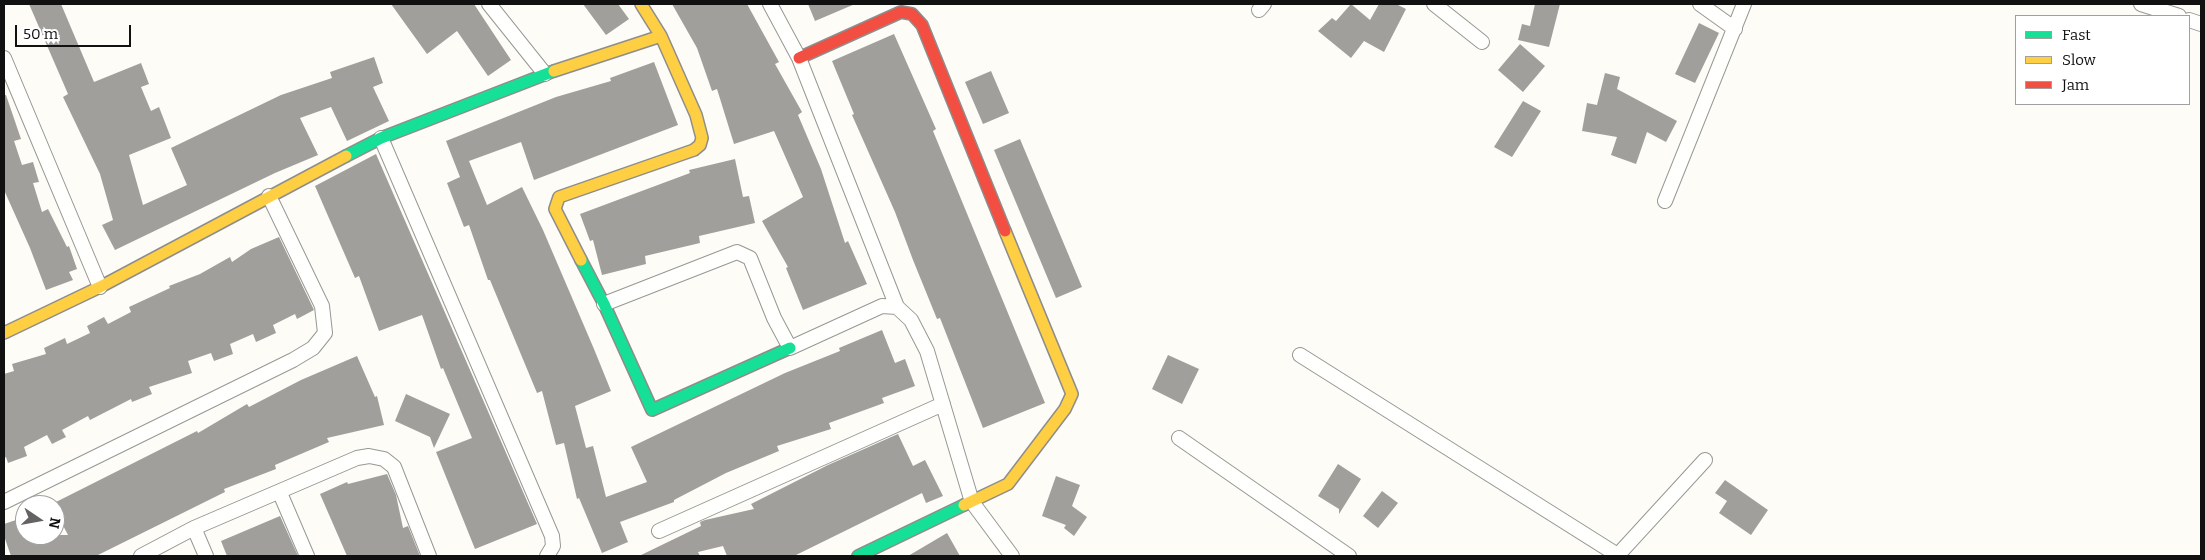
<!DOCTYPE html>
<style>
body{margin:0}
#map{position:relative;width:2205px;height:560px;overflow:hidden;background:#fdfcf7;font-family:Bitter,serif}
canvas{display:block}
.frame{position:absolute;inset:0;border:5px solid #111;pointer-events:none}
.legend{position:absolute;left:2015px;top:15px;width:175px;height:90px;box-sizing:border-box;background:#fff;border:1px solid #a0a0a0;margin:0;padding:6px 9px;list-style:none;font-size:15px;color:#111}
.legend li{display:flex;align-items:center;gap:10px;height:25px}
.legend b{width:25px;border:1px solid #a0a0a0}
.north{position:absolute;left:15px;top:495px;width:50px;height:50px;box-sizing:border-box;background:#fff;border:1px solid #a0a0a0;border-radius:50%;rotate:102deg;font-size:14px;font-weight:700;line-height:20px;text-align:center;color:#111}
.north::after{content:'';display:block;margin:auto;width:18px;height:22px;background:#646362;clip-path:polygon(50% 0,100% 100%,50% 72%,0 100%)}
.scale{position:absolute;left:15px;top:25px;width:116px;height:22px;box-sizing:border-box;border:2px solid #111;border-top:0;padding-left:6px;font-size:15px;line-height:18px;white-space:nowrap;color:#111;-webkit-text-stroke:4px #fff;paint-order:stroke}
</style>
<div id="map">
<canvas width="2205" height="560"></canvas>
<div class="frame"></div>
<ul class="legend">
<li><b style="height:6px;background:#16e098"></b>Fast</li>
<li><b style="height:6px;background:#ffcf43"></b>Slow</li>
<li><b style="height:6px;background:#f24e42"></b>Jam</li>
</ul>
<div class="north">N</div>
<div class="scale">50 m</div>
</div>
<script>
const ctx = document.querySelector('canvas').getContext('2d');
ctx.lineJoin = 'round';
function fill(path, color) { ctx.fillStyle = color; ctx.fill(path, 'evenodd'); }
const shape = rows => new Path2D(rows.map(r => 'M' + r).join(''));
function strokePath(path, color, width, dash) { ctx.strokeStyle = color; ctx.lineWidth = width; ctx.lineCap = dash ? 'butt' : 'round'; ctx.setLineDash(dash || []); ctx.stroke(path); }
fill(shape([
 [29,4,61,4,94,82,141,63,149,84,141,87,151,111,159,107,171,138,129,155,143,205,187,185,171,148,281,95,332,78,330,72,374,57,383,83,373,87,389,121,347,141,331,107,300,118,318,155,275,173,115,250,102,225,113,220,100,174,63,97,68,94],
 [391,4,474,4,511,60,488,76,457,31,427,54],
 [583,4,618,4,629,19,606,35],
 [672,4,747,4,779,62,775,64,802,112,798,115,821,169,845,243,848,241,867,284,803,310,786,268,788,267,762,221,803,197,774,131,734,144,717,89,712,91,697,48],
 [808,4,855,4,815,21],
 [1351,4,1370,20,1379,4,1396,4,1406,9,1384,52,1364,41,1351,58,1318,31,1332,18,1336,21],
 [1535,4,1560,4,1549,47,1518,40,1522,24,1530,26],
 [1699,23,1719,33,1695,83,1675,74],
 [894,34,936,129,933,131,1045,403,983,428,940,318,937,319,913,260,895,212,852,115,854,114,832,61],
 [1520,44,1545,66,1523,92,1498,70],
 [654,62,678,125,534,180,521,142,469,161,487,205,522,187,543,230,594,349,611,391,575,406,586,448,593,446,606,497,647,482,631,447,785,373,840,351,839,348,882,330,895,363,905,359,915,386,882,398,884,403,829,423,831,429,777,446,779,451,726,473,674,500,674,502,620,522,628,542,602,553,579,498,577,499,564,443,556,445,542,391,537,393,490,280,488,280,469,225,464,227,447,183,460,177,446,141,556,97,611,81,610,78],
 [991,71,1009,113,983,124,965,82],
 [1605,73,1620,77,1617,89,1677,121,1666,142,1647,132,1636,164,1611,155,1617,137,1582,131,1587,103,1597,105],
 [4,95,6,95,21,139,14,141,22,165,33,162,39,182,33,183,42,212,48,209,67,247,69,246,77,269,69,272,73,280,46,290,30,248,4,190],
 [1523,101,1541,111,1512,157,1494,147],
 [1020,139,1082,287,1056,298,994,150],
 [376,154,537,524,475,549,436,452,472,438,443,368,441,369,422,315,379,331,359,276,355,278,315,186],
 [735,159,743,197,749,196,755,223,699,236,700,243,645,256,646,264,602,275,593,240,590,241,580,214,690,173,689,170],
 [279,237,314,310,297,319,295,314,273,325,276,333,256,342,253,334,230,344,233,354,214,361,211,353,188,361,192,373,149,387,152,394,132,402,131,399,90,420,88,416,62,430,66,437,52,444,47,435,24,447,27,456,8,463,6,457,4,458,4,374,14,371,12,364,46,354,44,348,65,338,67,344,90,333,87,326,104,317,108,324,131,312,129,307,170,288,169,286,200,274,230,257,232,262,251,249],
 [1168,355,1199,369,1182,404,1152,389],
 [357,356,375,397,377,396,384,425,327,438,329,442,275,465,276,469,224,489,225,492,96,556,11,556,4,536,4,524,25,517,25,535,68,535,55,510,55,505,52,504,197,431,198,433,247,404,249,407,301,380],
 [406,394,450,414,434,448,430,437,395,421],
 [898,434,913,466,925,460,943,496,926,503,922,493,794,556,727,556,723,546,698,552,700,556,639,556,701,526,700,522,705,520,754,509,751,504,828,465],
 [1338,464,1361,479,1339,514,1339,509,1318,496],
 [387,474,396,495,403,528,408,526,420,556,347,556,320,494,347,482,348,484],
 [1056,476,1080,485,1072,506,1087,517,1074,536,1064,528,1066,525,1042,516],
 [1725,480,1768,510,1751,535,1719,513,1727,501,1715,493],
 [1382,491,1398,503,1378,528,1363,516],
 [280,516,298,556,227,556,221,541],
 [947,533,960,556,908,556]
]), '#a19f9c');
const street = shape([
 [489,4,545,74],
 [770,4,799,58,897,307],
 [1434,4,1482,42],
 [1700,4,1735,29],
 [2141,4,2179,16],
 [1259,10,1264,4],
 [2189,20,2201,24],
 [4,58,100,287],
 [381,138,552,536,553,546,547,556],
 [1665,201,1744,4],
 [604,304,737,252,750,258,774,318,790,348,882,306,897,307,911,320,927,351,972,502,1012,556],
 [1300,355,1619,556],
 [1179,438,1349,556],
 [280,493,307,556],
 [4,502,293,360,313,348,325,333,322,306,269,196],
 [194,528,206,556],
 [659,531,943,404],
 [141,556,194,528,357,458,369,456,384,459,394,467,429,556],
 [1617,556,1705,460]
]);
const fast = shape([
 [346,156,381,138,554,71],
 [581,260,604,304,652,410,790,348],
 [858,556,964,505]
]);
const slow = shape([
 [554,71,661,36],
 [581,260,555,209,559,197,694,150,700,145,702,138,696,115,661,36,641,4],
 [4,333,100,287,346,156],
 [964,505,1008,484,1065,409,1072,394,1005,231]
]);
const jam = shape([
 [799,58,901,12,912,14,922,25,1005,231]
]);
strokePath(street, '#979795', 16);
strokePath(fast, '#8e8d8b', 14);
strokePath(slow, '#8e8d8b', 14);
strokePath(jam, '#8e8d8b', 14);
strokePath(street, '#fffffe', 14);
strokePath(fast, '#16e098', 11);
strokePath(slow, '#ffcf43', 11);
strokePath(jam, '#f24e42', 11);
</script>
